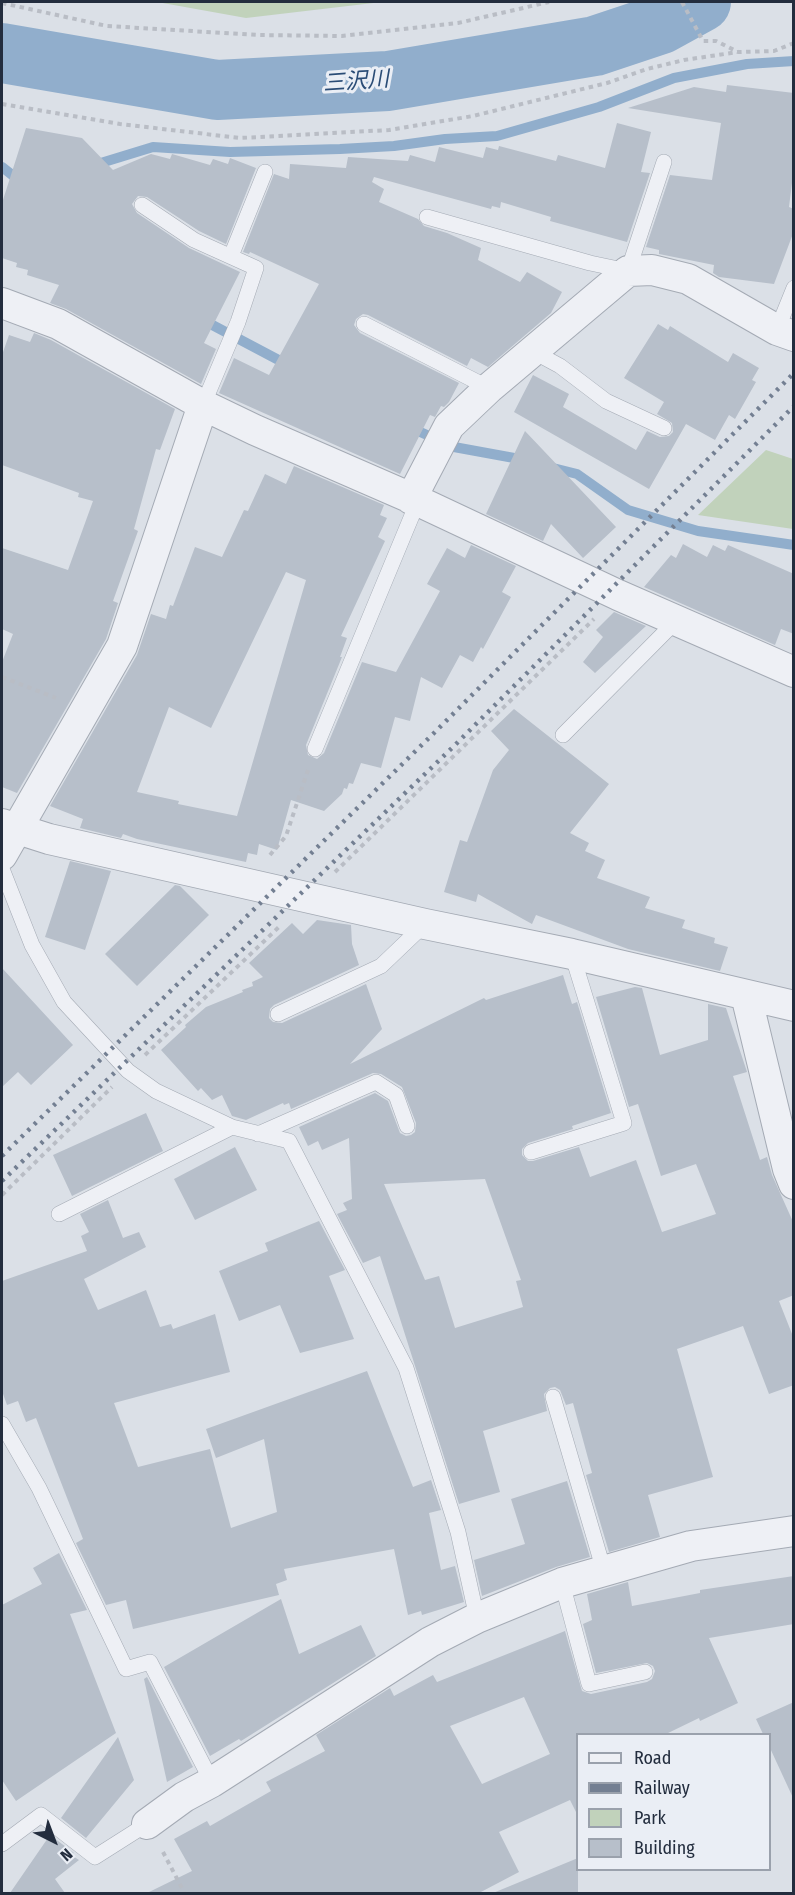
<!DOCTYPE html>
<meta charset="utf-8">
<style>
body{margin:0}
#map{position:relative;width:795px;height:1895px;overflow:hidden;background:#dbe0e7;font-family:"Fira Sans Condensed",sans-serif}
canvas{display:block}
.frame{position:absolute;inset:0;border:3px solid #232d3e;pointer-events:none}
.legend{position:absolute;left:576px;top:1733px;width:195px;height:138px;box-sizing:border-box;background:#eaeef5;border:2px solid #9aa1ac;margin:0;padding:8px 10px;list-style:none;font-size:18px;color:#232d3e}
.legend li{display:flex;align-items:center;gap:12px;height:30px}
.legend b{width:30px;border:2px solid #9aa1ac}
.north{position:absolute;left:24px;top:1811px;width:60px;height:60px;-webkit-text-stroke:4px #eaeef5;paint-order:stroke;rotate:138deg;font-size:16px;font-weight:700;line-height:24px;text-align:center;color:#232d3e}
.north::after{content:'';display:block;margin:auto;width:21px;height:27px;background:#232d3e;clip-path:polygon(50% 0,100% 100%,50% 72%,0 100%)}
</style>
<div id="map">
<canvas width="795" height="1895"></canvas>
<div class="frame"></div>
<ul class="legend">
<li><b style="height:8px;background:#eef0f5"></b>Road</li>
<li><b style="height:8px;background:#737f92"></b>Railway</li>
<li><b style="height:16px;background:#c1d2bb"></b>Park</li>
<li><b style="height:16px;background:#b7bfca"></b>Building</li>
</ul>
<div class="north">N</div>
</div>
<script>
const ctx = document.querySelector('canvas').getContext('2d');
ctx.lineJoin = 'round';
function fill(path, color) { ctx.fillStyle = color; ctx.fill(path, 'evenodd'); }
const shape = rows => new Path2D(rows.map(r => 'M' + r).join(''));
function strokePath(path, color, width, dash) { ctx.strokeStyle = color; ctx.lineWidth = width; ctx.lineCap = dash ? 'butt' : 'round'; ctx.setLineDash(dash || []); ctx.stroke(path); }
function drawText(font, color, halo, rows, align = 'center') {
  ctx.font = font + ' "Fira Sans Condensed","Noto Sans JP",sans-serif'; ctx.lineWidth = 6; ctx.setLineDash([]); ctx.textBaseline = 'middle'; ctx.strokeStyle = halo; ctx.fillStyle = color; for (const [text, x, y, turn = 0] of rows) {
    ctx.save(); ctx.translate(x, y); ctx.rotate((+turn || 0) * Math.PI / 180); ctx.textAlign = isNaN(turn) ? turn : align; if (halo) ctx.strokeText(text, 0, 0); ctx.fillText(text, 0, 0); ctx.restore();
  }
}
fill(shape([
 [157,2,382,2,246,18],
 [766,450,793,459,793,529,698,515]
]), '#c1d2bb');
strokePath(shape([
 [91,166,153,147,230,152,340,149,394,146,445,139,497,136,599,107,674,78,747,64,794,61],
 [2,167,21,182],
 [201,319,288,365],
 [409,427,454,447,525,460],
 [549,467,577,474,628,510,698,531,794,545]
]), '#91aecc', 10);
strokePath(shape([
 [2,53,217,90,388,81,595,46,661,24,701,2]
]), '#91aecc', 60);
fill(shape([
 [727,85,794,93,794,167,789,207,794,209,794,231,774,284,719,277,713,273,714,265,659,254,659,250,646,247,670,175,712,180,721,123,628,108,694,87,726,92],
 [617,123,651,132,641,172,650,173,627,242,550,221,551,217,501,202,500,208,492,206,491,209,374,177,372,182,384,189,379,202,418,219,424,226,447,233,481,248,478,260,520,282,527,272,562,292,551,313,488,367,471,358,467,366,368,315,363,314,356,319,354,325,360,333,459,383,449,402,444,407,441,406,435,417,430,415,400,474,219,393,234,358,269,375,319,284,250,252,249,254,243,252,274,174,289,179,290,164,346,168,348,157,408,161,410,155,435,162,439,147,483,158,486,147,498,150,499,146,556,161,558,155,605,168],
 [26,128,82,138,113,170,151,154,170,159,172,154,210,165,213,159,228,164,230,158,256,168,226,244,199,231,147,197,138,196,132,204,137,213,189,248,240,272,204,343,216,349,201,384,66,309,50,303,59,285,27,275,28,270,16,267,17,263,2,258,2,203],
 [658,324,668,330,670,326,728,362,733,353,759,368,752,380,756,382,735,419,729,415,715,440,686,424,649,489,514,412,533,375,569,394,563,407,636,450,647,431,660,437,669,436,673,432,672,423,657,414,664,402,624,378],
 [34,333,51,340,175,409,160,450,156,449,134,529,138,531,113,601,118,603,106,639,17,793,2,787,2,662,13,634,2,629,2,548,68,570,93,501,78,497,79,493,2,465,2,355,9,335,30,342],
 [525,431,616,527,583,558,551,524,543,541,486,514],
 [294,466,384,505,380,515,387,518,378,537,385,541,341,636,347,638,340,657,342,657,306,745,308,755,317,759,324,753,362,662,396,672,440,591,427,584,447,548,465,558,471,545,516,566,502,592,511,597,483,649,481,647,473,662,460,655,442,688,421,677,410,721,395,717,381,768,361,763,353,784,349,783,347,789,344,788,342,794,324,811,291,800,277,850,259,844,257,855,248,853,246,862,137,839,123,834,121,838,80,828,83,819,50,806,137,655,151,614,166,619,170,605,173,606,195,547,222,557,244,510,248,511,265,474,286,484],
 [286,572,306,580,237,816,178,804,179,801,137,792,169,707,211,728],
 [683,544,707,557,713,545,725,551,728,545,794,574,794,634,781,629,775,645,644,587,671,555,676,558],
 [614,612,646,626,595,673,583,662,603,637,596,630],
 [514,709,609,784,570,833,589,843,585,851,605,860,597,878,650,897,645,908,685,920,682,928,715,938,714,943,728,947,720,971,628,949,536,915,532,924,478,894,476,902,444,892,460,840,467,842,493,770,509,750,491,731],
 [70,861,111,871,85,950,45,937],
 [175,885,180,886,209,915,137,986,105,954],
 [317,920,351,925,352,944,359,965,274,1005,270,1009,269,1018,273,1022,282,1023,366,984,382,1029,350,1064,484,998,486,1000,563,975,572,1004,577,1002,611,1113,572,1126,573,1129,528,1143,522,1149,522,1155,528,1161,533,1161,579,1147,590,1177,636,1160,662,1232,716,1214,696,1164,661,1176,638,1104,629,1107,596,997,635,987,642,988,660,1055,708,1040,708,1004,726,1008,747,1072,733,1076,760,1160,767,1157,772,1175,794,1224,794,1295,779,1301,794,1339,794,1385,769,1394,743,1326,677,1349,713,1477,648,1495,660,1537,609,1552,586,1475,592,1473,573,1403,566,1405,560,1390,555,1387,550,1388,544,1394,547,1411,483,1431,500,1492,459,1504,380,1256,363,1263,337,1214,347,1210,343,1203,352,1199,349,1138,322,1150,318,1141,308,1146,299,1127,375,1093,388,1101,400,1133,406,1136,411,1135,415,1132,416,1123,402,1087,381,1074,373,1073,291,1109,289,1103,284,1105,283,1103,246,1120,232,1116,222,1095,212,1100,201,1088,198,1091,161,1050,186,1027,185,1025,206,1007,243,992,242,990,253,986,252,982,263,977,249,963,292,923,303,934],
 [485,1179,521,1280,516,1281,523,1307,455,1328,439,1276,425,1280,384,1184],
 [2,968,73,1045,31,1085,18,1072,2,1087],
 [146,1113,163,1151,72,1196,53,1155],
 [235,1147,257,1190,195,1220,174,1179],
 [108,1200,123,1238,139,1232,146,1247,84,1279,98,1310,146,1290,160,1327,171,1324,173,1329,215,1314,230,1372,114,1403,138,1467,210,1449,231,1528,277,1512,264,1439,216,1458,206,1429,367,1371,413,1487,431,1480,441,1510,429,1513,441,1570,455,1566,464,1602,422,1615,421,1611,408,1615,394,1549,284,1569,287,1580,276,1584,279,1595,133,1629,126,1600,106,1605,76,1543,83,1539,36,1418,26,1422,18,1401,7,1405,2,1391,2,1281,87,1251,81,1236,89,1232,80,1214],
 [319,1221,345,1270,329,1276,354,1339,300,1353,280,1305,239,1321,219,1271,268,1251,265,1243],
 [567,1481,590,1557,556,1567,482,1596,474,1560,525,1544,511,1499],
 [59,1553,87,1610,70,1614,116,1733,16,1801,2,1780,2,1605,42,1584,33,1568],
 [794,1576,794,1624,709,1638,738,1703,700,1721,699,1718,666,1734,578,1734,578,1816,570,1800,499,1832,519,1872,479,1893,147,1893,192,1871,174,1839,207,1821,210,1826,271,1791,266,1782,325,1751,316,1735,390,1688,394,1696,433,1675,437,1682,565,1631,582,1691,591,1694,647,1682,652,1679,655,1671,653,1666,647,1663,596,1673,583,1624,592,1620,587,1594,628,1582,632,1606,700,1593,700,1590],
 [524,1697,550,1754,482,1784,450,1726],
 [281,1599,299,1654,361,1625,376,1656,241,1741,239,1739,210,1756,164,1667],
 [147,1677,193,1767,167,1782,144,1679],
 [794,1702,794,1800,770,1748,770,1734,763,1734,756,1719],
 [118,1737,134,1780,86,1838,61,1818],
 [50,1835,74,1853,71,1855,79,1860,55,1879,65,1893,10,1893],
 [578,1858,578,1893,493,1893]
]), '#b7bfca');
const lane = shape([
 [142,205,194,240,256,268,238,322,203,405],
 [427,217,590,263,628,271,664,162],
 [231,256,265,172],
 [364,324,489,388],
 [777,330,794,288],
 [534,352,560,366,606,401,664,428],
 [563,735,677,620],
 [315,749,418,501],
 [2,869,32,945,64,1002,128,1071,156,1091,232,1127,289,1141,406,1368,458,1532,477,1618],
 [278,1014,381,966,425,924],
 [258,1134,376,1082,396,1095,407,1126],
 [531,1152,624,1123,572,954],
 [59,1214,232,1127],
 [553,1397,604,1571],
 [2,1424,39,1488,126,1669,150,1662,212,1782],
 [562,1583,589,1684,645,1672],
 [2,1844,41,1815,95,1857,147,1824]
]);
const street = shape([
 [2,303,58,324,203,405,255,430,418,501,618,595,794,672],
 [411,499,449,426,489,388,628,271,652,270,688,279,777,330,794,336],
 [2,824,49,839,425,924,572,954,794,1006],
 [2,855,122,646,203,405],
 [746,995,788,1169,794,1184],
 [147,1824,184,1797,212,1782,430,1642,477,1618,562,1583,691,1546,794,1531]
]);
strokePath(lane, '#a4aab4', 16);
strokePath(street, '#a4aab4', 32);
strokePath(shape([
 [682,2,703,41,716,41,738,52],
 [2,3,107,26,258,35,342,36,458,23,549,2],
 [2,104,120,124,240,138,389,130,473,116,607,83,647,69,684,60,738,52,774,51,794,43],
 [2,677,56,698],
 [270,855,286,836,308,770],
 [335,872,594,619],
 [145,1055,281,925],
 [2,1195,112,1087],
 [163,1852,185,1894]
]), '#b9bdc5', 4, [4.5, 4.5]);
strokePath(lane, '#eef0f5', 15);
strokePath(street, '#eef0f5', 30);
strokePath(shape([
 [2,1156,434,733,794,373],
 [2,1181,455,745,794,406]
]), '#737f92', 4.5, [3, 6]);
drawText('italic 22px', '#2a4c76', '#eaeef5', [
 ["三沢川",356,82,-4]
]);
</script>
